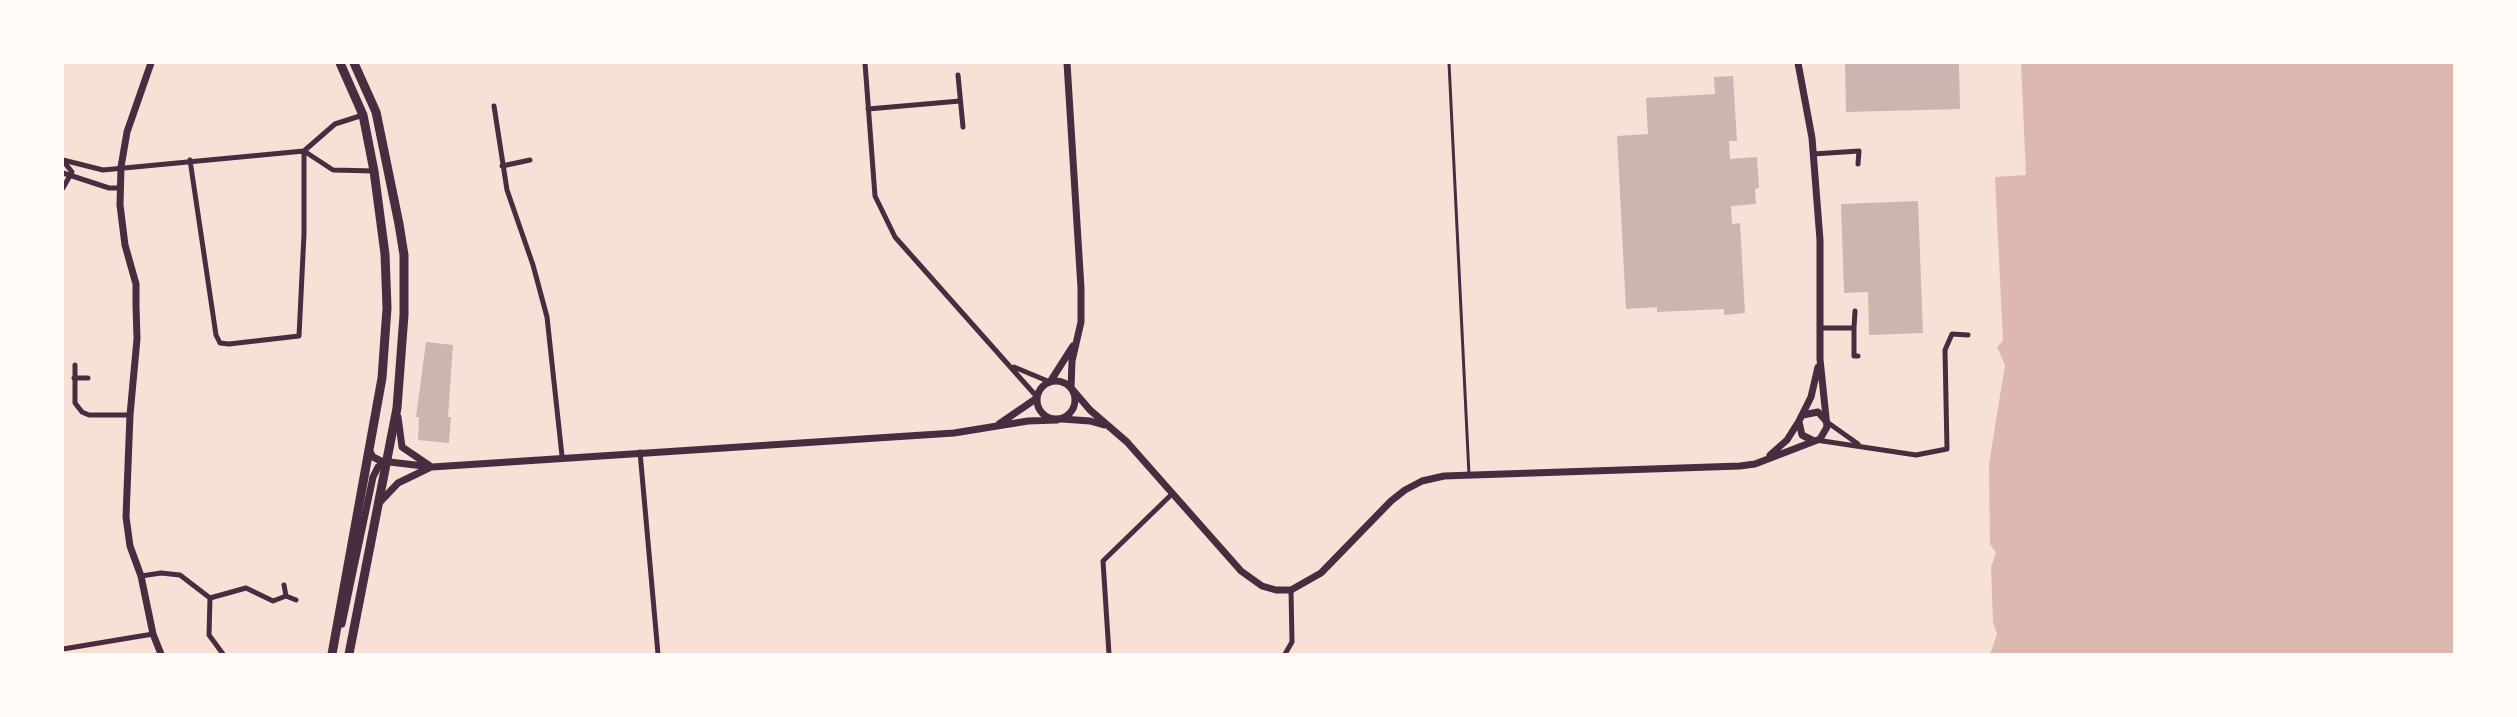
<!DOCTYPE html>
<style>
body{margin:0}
#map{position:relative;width:2517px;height:717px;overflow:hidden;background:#f7e1d7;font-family:"PT Sans",sans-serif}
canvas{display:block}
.frame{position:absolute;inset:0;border:64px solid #fffaf5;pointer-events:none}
</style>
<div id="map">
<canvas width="2517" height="717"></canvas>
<div class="frame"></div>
</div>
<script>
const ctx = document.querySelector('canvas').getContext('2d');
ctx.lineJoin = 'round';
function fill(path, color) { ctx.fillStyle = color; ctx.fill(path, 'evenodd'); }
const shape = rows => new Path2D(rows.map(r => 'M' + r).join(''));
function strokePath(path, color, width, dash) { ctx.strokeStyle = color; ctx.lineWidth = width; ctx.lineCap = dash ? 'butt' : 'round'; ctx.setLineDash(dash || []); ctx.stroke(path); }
fill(shape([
 [2021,63,2454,63,2454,654,1990,654,1997,634,1993,622,1991,567,1996,553,1990,544,1989,464,2005,365,1997,347,2003,341,1995,177,2026,175]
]), '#dcb8b0');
fill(shape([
 [1845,63,1959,63,1960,109,1846,112],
 [1733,76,1737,141,1729,141,1730,159,1757,157,1759,188,1755,189,1756,204,1731,206,1732,224,1740,223,1745,313,1724,315,1724,309,1657,312,1657,307,1626,309,1617,136,1648,134,1646,98,1715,94,1714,77],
 [1918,201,1923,333,1869,335,1868,292,1844,293,1841,204],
 [426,342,453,345,448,417,451,417,449,443,418,440,419,417,416,417]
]), '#ccb4b1');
strokePath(shape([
 [1449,63,1469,475]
]), '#4a2c40', 3);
strokePath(shape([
 [865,63,875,196,895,237,1037,397],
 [958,75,963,127],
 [494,106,507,190,533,265,547,317,562,456],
 [868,109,960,101],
 [304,151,333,170,374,171],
 [1813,154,1859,151,1858,164],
 [63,160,103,170,304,151,335,124,363,115],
 [190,160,216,335,220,343,229,344,299,336,304,234,304,151],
 [502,166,530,160],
 [63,173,109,188,121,188],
 [63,188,72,172,64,162],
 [1820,328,1854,328,1855,311],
 [1854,328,1854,356,1858,356],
 [75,365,75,403,82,412,89,415,130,415],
 [1014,367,1050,382],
 [74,378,88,378],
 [1827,422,1858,444],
 [1816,440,1916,455,1947,449,1945,350,1952,334,1968,335],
 [640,452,658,654],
 [141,576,161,573,180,575,210,598,209,635,223,654],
 [284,585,286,596],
 [210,598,246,588,273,601,286,596,296,600],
 [63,649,153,634],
 [1109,654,1103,561,1172,494],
 [1285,654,1292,642,1291,590]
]), '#4a2c40', 5);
strokePath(shape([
 [151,63,127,132,121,167,120,205,125,245,136,284,136,305,137,339,130,415,126,517,130,546,141,576,153,634,161,654],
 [1067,63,1081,288,1081,322,1072,361,1071,388],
 '1037 400a19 19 0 1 1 38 0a19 19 0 1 1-38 0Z',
 [1050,382,1073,346],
 [1072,389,1090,410,1127,442,1241,571,1262,586,1276,590,1291,590,1321,573,1391,501,1405,490,1422,481,1444,476,1740,466,1755,464,1820,439,1827,427,1820,359,1820,240,1812,138,1798,63],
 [1803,415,1818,412,1826,421],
 [398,417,402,447,430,466],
 [1062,419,1090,421,1104,425],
 [1799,422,1802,435,1812,440],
 [999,424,1037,398],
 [369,450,373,457,381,461,432,467,954,433,1028,421,1057,420],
 [1770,455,1787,440,1799,421,1811,397,1818,367],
 [380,502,398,483,429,468],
 [342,624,373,477,378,467,386,462]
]), '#4a2c40', 7);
strokePath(shape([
 [332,654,382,378,387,308,385,254,374,171,363,115,340,63],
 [349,654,397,408,404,315,404,255,399,224,376,112,354,63]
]), '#4a2c40', 9);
</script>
